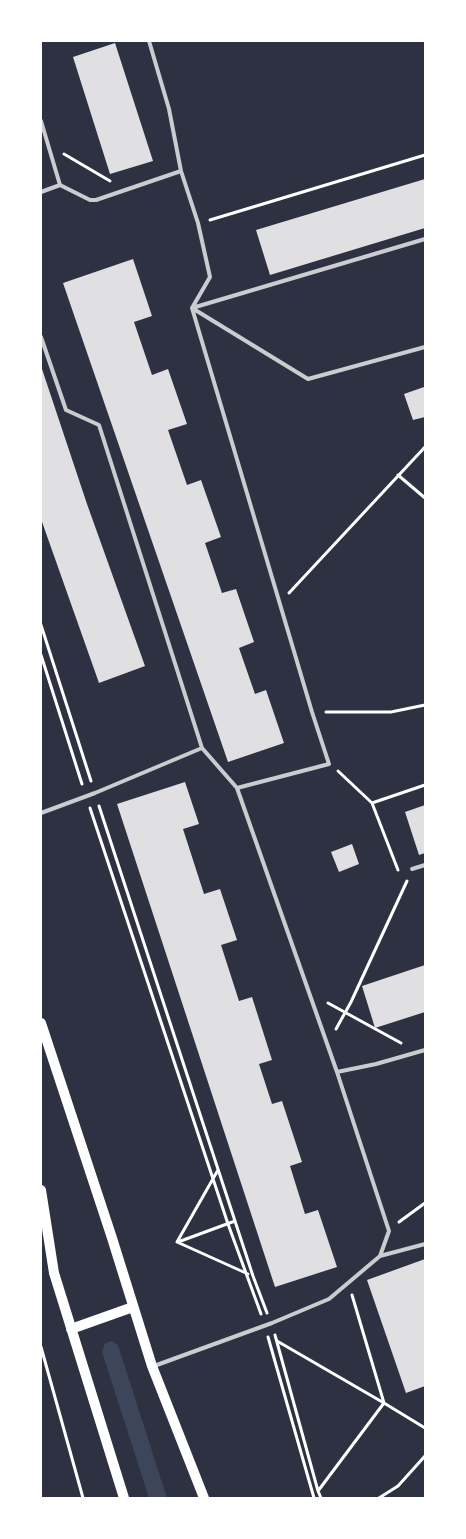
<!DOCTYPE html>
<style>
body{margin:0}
#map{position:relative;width:466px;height:1539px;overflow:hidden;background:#2d3142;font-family:"PT Sans",sans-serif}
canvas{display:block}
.frame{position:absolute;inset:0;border:42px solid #fff;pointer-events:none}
</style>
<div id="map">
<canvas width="466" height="1539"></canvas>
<div class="frame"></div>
</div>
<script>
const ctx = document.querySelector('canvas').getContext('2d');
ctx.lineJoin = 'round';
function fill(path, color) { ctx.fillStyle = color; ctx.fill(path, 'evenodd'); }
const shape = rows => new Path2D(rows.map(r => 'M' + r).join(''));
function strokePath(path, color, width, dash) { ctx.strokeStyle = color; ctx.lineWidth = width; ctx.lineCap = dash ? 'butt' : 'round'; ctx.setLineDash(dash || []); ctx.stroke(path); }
fill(shape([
 [112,1341,118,1345,167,1498,149,1498,102,1352,105,1343]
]), '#3c4559');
fill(shape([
 [115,43,153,161,110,174,73,57],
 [425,179,425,228,270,275,256,230],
 [133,259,152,316,134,322,152,375,168,369,187,424,168,430,187,485,201,480,221,537,205,543,222,593,236,589,254,642,239,648,255,694,266,690,284,743,228,762,63,283],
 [41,366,87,504,145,666,99,683,41,519],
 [424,387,425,417,413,420,404,394],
 [185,782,199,824,183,829,204,894,220,889,237,940,221,945,239,1001,252,997,272,1060,259,1064,272,1104,282,1101,302,1162,290,1166,305,1214,318,1210,337,1267,275,1287,117,804],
 [425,805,425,853,419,855,405,812],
 [352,844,359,864,339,872,331,852],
 [425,965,425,1012,375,1028,362,986],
 [425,1259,425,1386,406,1393,367,1280]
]), '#e0e0e3');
strokePath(shape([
 [64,154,110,181],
 [210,220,425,155],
 [398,475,425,498],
 [289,593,425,447],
 [41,625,91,781],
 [41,655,82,784],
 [326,712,391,712,425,705],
 [338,771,372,803],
 [99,806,253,1276,267,1313],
 [90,808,228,1224,261,1314],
 [398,870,372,803,425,785],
 [328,1003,401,1043],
 [336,1029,351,1002,407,881],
 [399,1222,425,1203],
 [177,1242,218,1170],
 [177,1242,248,1274],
 [178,1242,235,1221],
 [275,1335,318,1491,321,1498],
 [268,1337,314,1498],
 [277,1341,384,1403,425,1428],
 [41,1347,83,1498],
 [318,1491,384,1403,352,1295],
 [379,1498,398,1486,425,1456]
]), '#fff', 3);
strokePath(shape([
 [149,41,169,109,181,171,198,223,210,277,192,308,312,712,329,764,237,788],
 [41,121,60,185],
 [41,192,60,185,90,200,96,200,181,171],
 [192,308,308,379,425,347],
 [192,308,425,239],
 [41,337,66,410,99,425,202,748,237,788,337,1072,389,1231,380,1256,329,1299,272,1323,154,1366],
 [41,813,95,793,202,748],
 [412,869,425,865],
 [337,1072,376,1064,425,1050],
 [380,1256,425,1244]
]), '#caccd0', 4);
strokePath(shape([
 [41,1023,112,1238,152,1366,204,1498],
 [41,1190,54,1273,124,1498],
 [71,1329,133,1307]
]), '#fff', 10);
</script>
